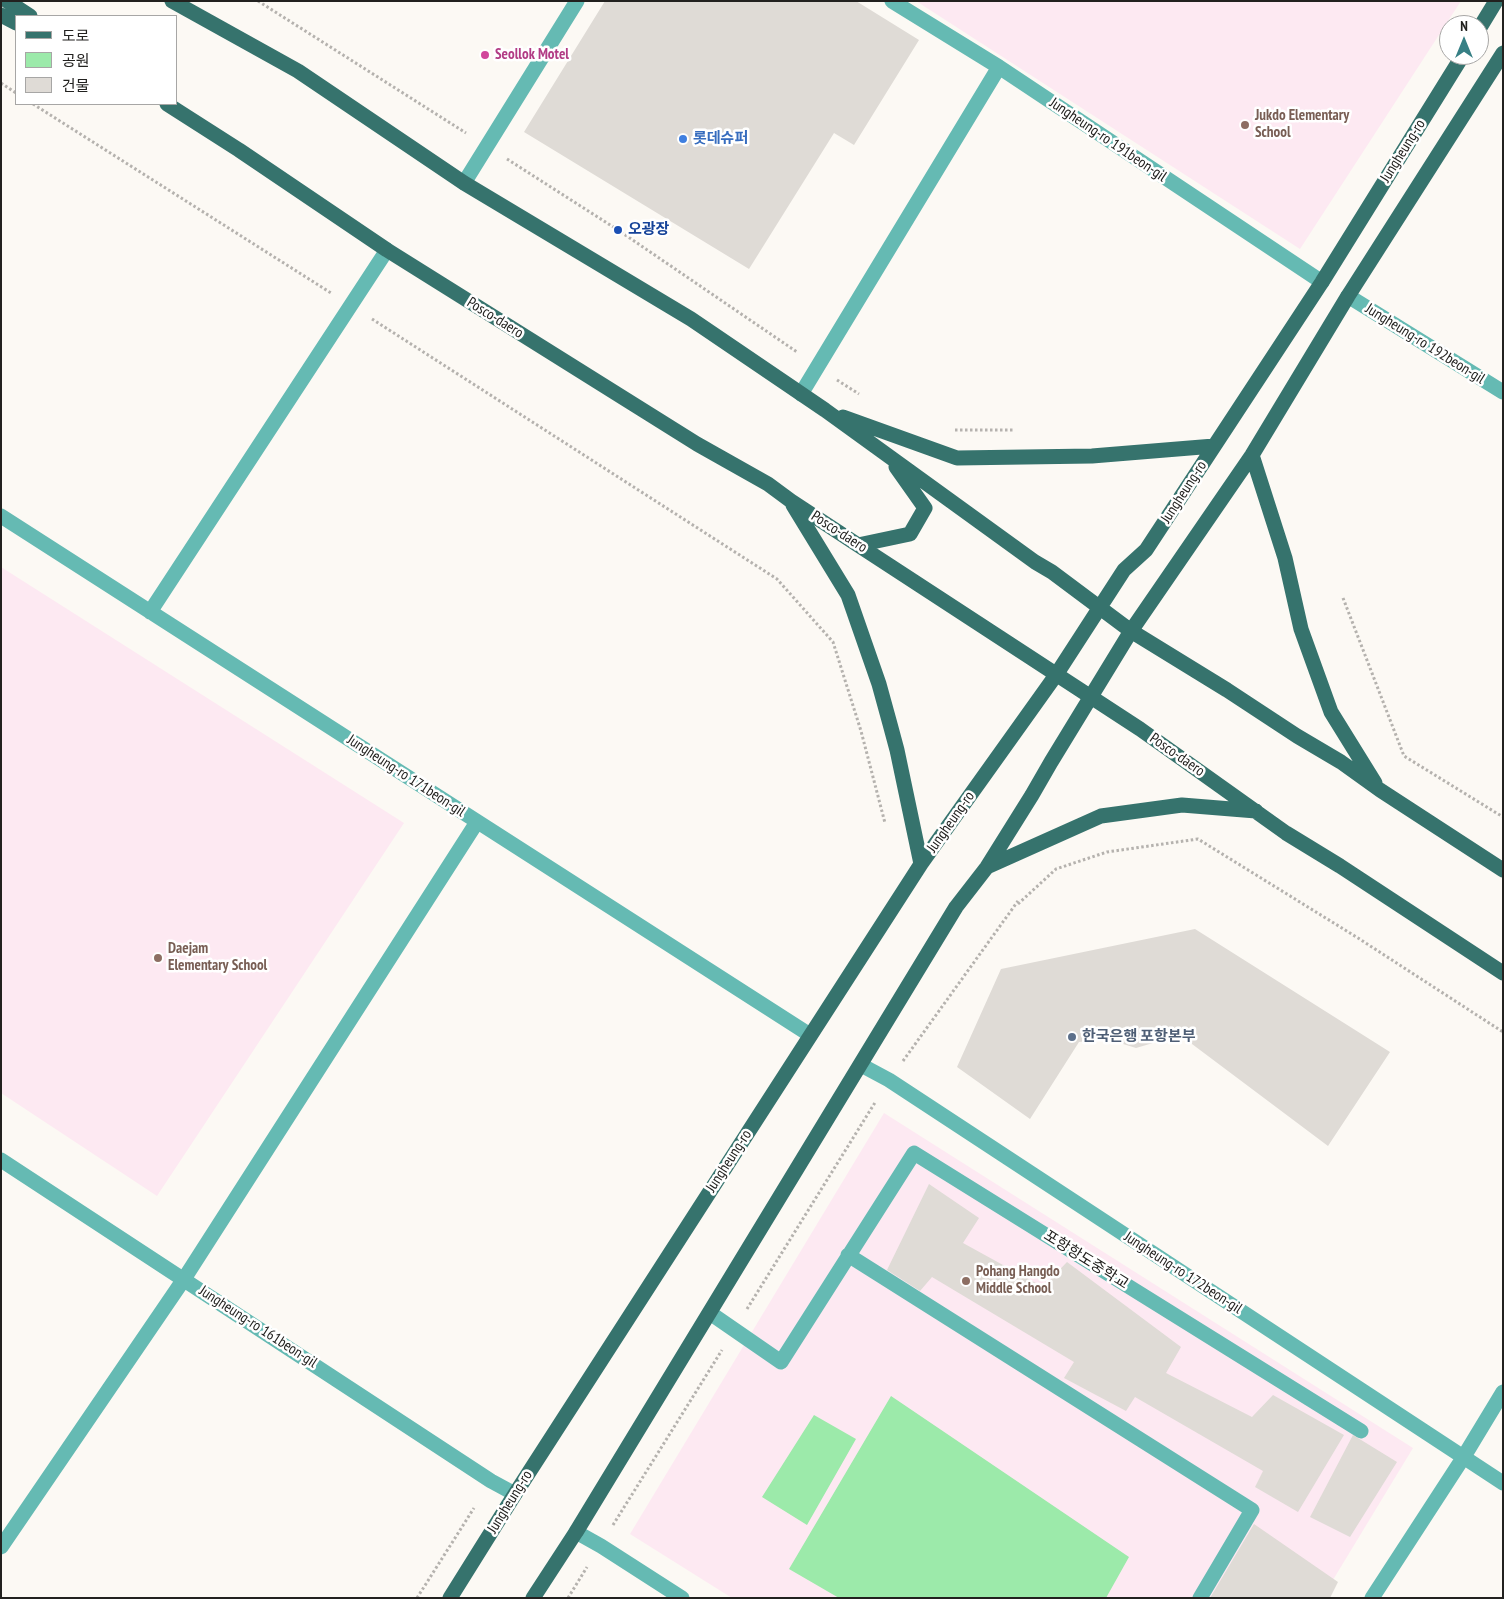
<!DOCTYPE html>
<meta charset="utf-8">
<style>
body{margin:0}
#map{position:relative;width:1504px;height:1599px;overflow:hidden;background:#fcf9f4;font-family:"PT Sans Narrow","Noto Sans KR",sans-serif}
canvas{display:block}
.frame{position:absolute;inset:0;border:2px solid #22211f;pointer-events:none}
.legend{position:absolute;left:15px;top:15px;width:162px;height:90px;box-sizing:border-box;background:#fff;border:1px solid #a7a6a5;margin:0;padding:6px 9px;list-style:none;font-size:15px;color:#22211f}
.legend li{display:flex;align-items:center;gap:10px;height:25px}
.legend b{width:25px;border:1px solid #a7a6a5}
.north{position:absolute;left:1439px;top:15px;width:50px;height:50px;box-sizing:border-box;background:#fff;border:1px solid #a7a6a5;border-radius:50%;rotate:0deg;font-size:14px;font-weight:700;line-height:20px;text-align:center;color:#22211f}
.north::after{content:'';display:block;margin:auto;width:18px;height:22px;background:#378085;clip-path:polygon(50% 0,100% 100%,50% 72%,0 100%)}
</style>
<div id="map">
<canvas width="1504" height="1599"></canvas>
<div class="frame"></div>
<ul class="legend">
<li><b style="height:6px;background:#36736d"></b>도로</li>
<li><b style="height:14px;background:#9ceaaa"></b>공원</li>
<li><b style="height:14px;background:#dfdbd6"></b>건물</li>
</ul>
<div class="north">N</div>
</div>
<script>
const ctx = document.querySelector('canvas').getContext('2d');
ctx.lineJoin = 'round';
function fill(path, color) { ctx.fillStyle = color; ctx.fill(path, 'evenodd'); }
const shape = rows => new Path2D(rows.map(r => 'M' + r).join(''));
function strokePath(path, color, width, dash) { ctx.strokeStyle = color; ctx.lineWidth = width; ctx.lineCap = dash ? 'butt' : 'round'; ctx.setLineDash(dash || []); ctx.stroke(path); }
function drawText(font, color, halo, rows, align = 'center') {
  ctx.font = font + ' "PT Sans Narrow","Noto Sans KR",sans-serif'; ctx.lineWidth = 5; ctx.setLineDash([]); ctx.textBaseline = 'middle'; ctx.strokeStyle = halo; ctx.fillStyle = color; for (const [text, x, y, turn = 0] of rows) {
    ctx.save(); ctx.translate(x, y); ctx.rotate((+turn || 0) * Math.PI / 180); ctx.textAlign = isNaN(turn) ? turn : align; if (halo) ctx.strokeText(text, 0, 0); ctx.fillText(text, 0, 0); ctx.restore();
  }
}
fill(shape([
 [916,1,1461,1,1300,249],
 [1,567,404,823,157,1196,1,1093],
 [884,1113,1413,1448,1322,1598,732,1598,630,1534]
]), '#fde9f2');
fill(shape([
 [891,1396,1129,1557,1106,1598,839,1598,789,1569],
 [814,1415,856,1439,807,1525,762,1497]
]), '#9ceaaa');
fill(shape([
 [605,1,856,1,919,40,854,145,834,133,749,269,524,132],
 [1195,929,1390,1052,1328,1146,1180,1035,1136,1048,1107,1039,1079,1042,1030,1119,957,1067,1001,969],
 [929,1184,979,1218,963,1243,1043,1287,1067,1262,1181,1347,1166,1373,1252,1417,1273,1395,1344,1435,1298,1512,1255,1487,1263,1471,1135,1397,1126,1411,1064,1378,1074,1362,932,1277,920,1291,887,1270],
 [1353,1435,1397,1462,1350,1537,1310,1517],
 [1254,1524,1338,1582,1330,1598,1210,1598]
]), '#dfdbd6');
strokePath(shape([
 [258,1,466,133],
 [1,83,16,93],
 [33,104,331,293],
 [507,159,618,230,797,352],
 [372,319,777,579,833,642,861,731,885,823],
 [837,380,859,394],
 [955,430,1014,430],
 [1343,598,1404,756,1503,817],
 [1018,904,1056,869,1107,852,1198,839,1358,938,1503,1032],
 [903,1061,1018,901],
 [747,1309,876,1101],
 [613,1525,722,1350],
 [417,1598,474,1508],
 [568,1598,587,1567]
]), '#b5b2ae', 3, [2.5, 2.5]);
strokePath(shape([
 [892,1,999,67,1322,282],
 [464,183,577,1],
 [1348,296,1503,392],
 [801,394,999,67],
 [1,516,810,1035],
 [150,612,387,250],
 [861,1065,889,1080,1503,1483],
 [1,1160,491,1481,515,1494],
 [848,1255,1252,1510,1200,1598],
 [710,1313,781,1362,914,1153,1361,1431],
 [576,1532,601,1546,682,1598],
 [1,1547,184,1279,477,822],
 [1372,1598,1463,1458,1503,1392]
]), '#65bab3', 15);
strokePath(shape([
 [7,1,30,16],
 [172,1,298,71,464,183,691,319,825,410,1035,562,1052,572,1131,631,1227,690,1297,736,1341,762,1380,790,1503,870],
 [1,15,16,23],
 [1479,29,1496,1],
 [167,104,239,150,387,250,697,444,768,484,791,501,858,545,1140,729,1286,833,1340,866,1503,973],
 [843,417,957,458,1092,456,1214,446],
 [1252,455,1285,558,1301,629,1331,712,1375,783],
 [793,505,848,595,879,684,890,724,897,750,921,864],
 [858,545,910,534,925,508,896,467],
 [987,867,1101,816,1182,805,1256,811],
 [450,1598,515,1494,921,864,1056,675,1124,570,1146,550,1322,282,1463,55],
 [533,1598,576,1532,956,907,987,867,1032,795,1051,762,1131,631,1252,455,1348,296,1503,53]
]), '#36736d', 15);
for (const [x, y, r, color] of [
 [485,55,5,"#d1479c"],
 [1245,125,5,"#8d6e63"],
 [683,139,5,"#3f7fe0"],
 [618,230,5,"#1a4fb4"],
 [158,958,5,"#8d6e63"],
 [1072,1037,5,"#5c6f8a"],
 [966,1281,5,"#8d6e63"]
]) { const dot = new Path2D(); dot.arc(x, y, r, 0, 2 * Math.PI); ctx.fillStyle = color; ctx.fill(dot); strokePath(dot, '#fff', 2); }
drawText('bold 15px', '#b23c85', '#fff', [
 ["Seollok Motel",495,55]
], 'left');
drawText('bold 15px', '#785e54', '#fff', [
 ["Jukdo Elementary",1255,116],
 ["School",1255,133],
 ["Daejam",168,949],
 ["Elementary School",168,966],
 ["Pohang Hangdo",976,1272],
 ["Middle School",976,1289]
], 'left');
drawText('bold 15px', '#366cbe', '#fff', [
 ["롯데슈퍼",693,139]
], 'left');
drawText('15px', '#22211f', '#fff', [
 ["Jungheung-ro 191beon-gil",1108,140,34],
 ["Jungheung-ro",1403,151,-58],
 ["Posco-daero",495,318,32],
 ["Jungheung-ro 192beon-gil",1425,344,32],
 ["Jungheung-ro",1184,492,-57],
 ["Posco-daero",839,532,33],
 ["Posco-daero",1177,755,35],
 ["Jungheung-ro 171beon-gil",406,776,33],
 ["Jungheung-ro",951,822,-55],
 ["Jungheung-ro",729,1161,-57],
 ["포항항도중학교",1086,1260,32],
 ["Jungheung-ro 172beon-gil",1183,1273,33],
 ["Jungheung-ro 161beon-gil",258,1327,33],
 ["Jungheung-ro",510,1502,-58]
]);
drawText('bold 15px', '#164399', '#fff', [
 ["오광장",628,230]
], 'left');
drawText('bold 15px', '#4e5e75', '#fff', [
 ["한국은행 포항본부",1082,1037]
], 'left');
</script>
